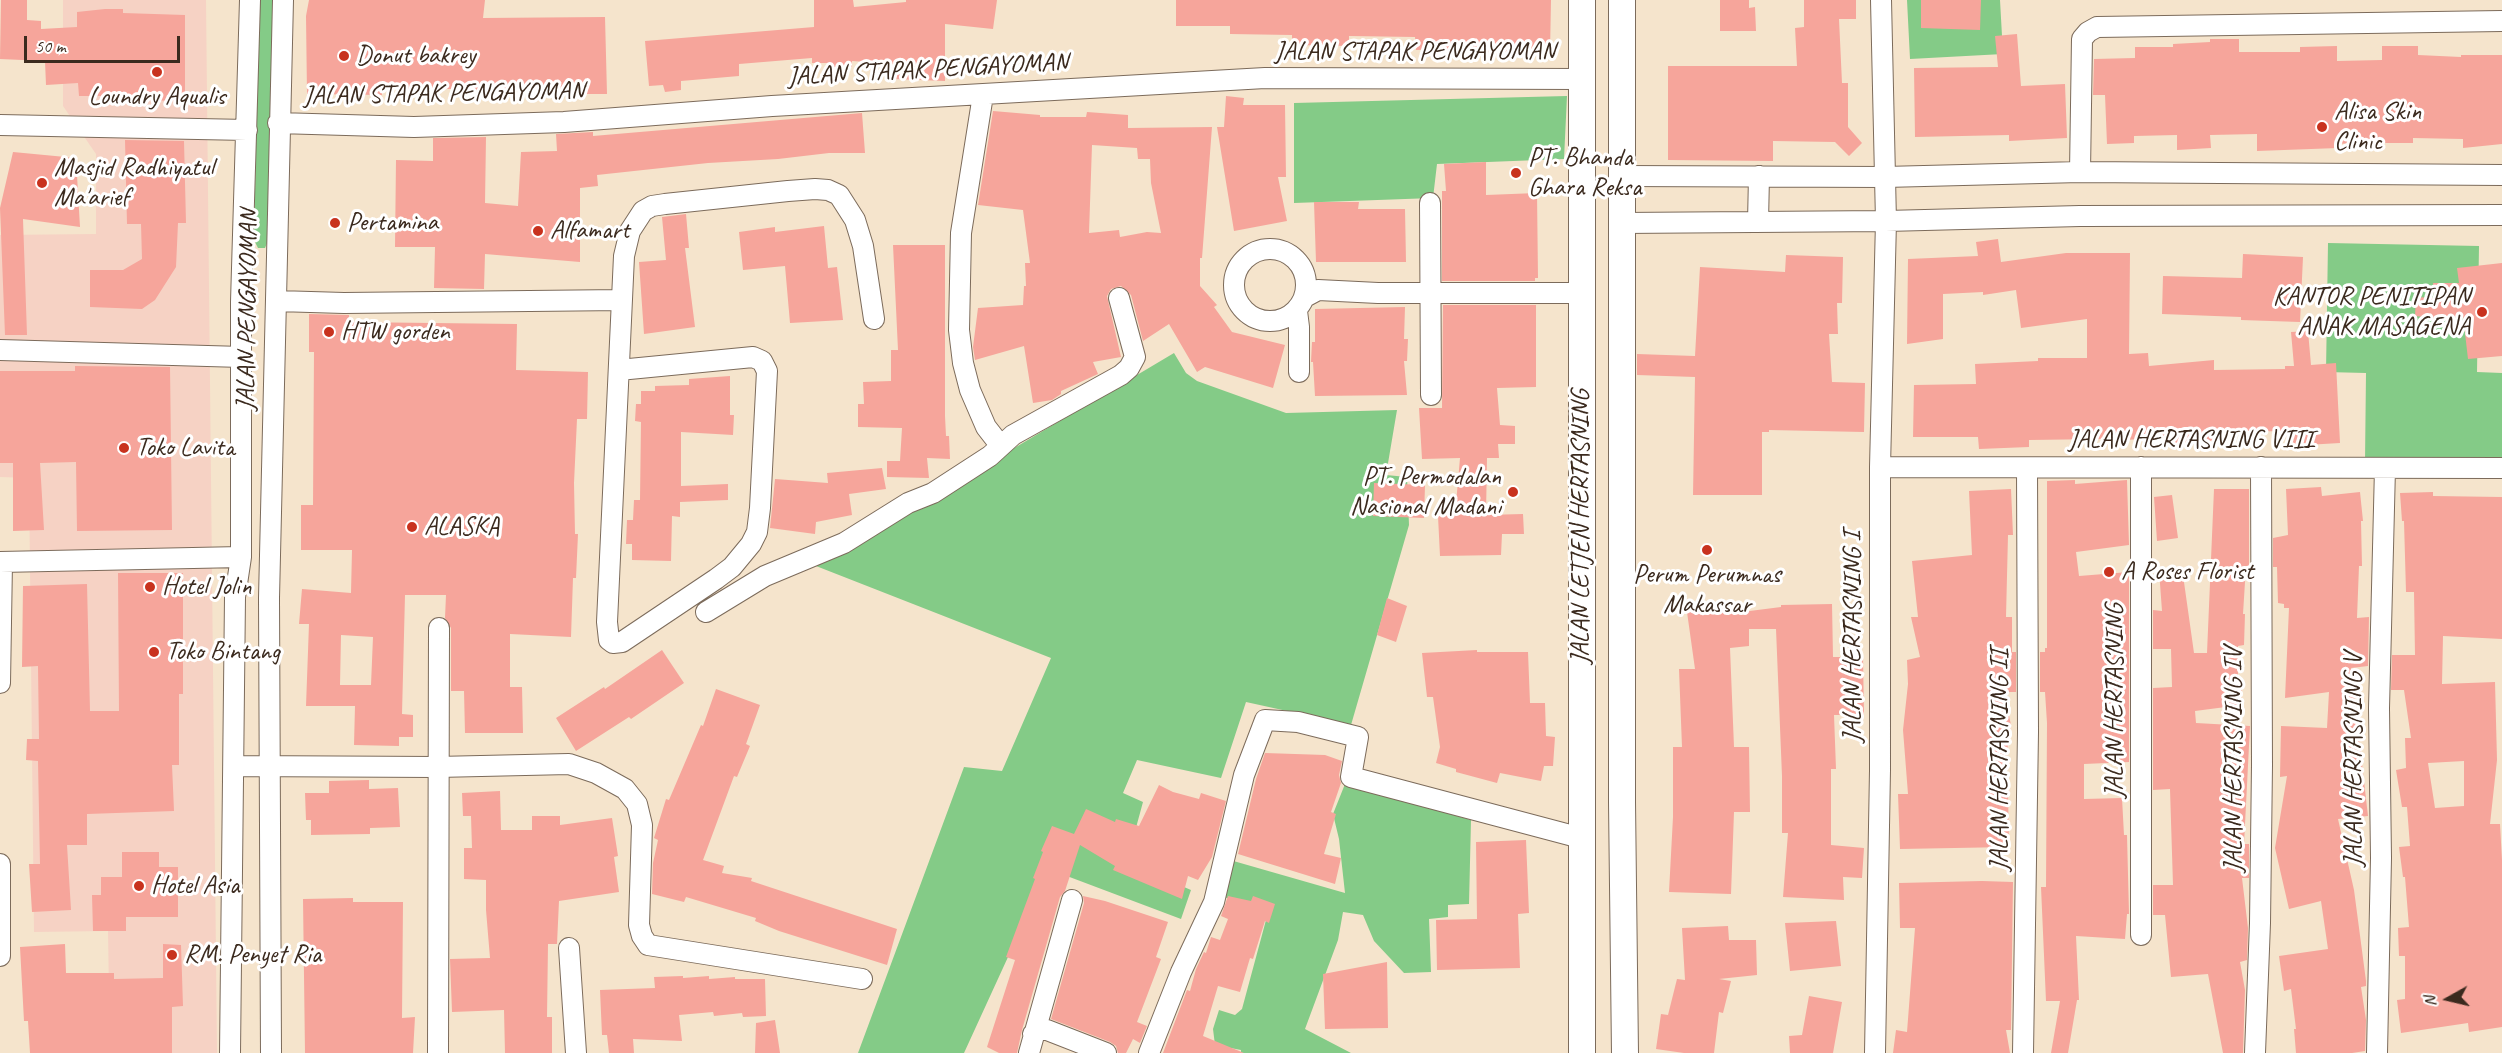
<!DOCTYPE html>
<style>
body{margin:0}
#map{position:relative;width:2502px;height:1053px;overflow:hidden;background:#f5e4cc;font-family:Caveat,sans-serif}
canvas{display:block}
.north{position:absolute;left:2418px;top:969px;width:60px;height:60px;-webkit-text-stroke:4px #fff;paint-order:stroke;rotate:262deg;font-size:16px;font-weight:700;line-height:24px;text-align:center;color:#3b2a1e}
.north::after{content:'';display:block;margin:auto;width:21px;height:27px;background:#3b2a1e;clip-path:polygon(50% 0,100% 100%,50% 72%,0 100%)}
.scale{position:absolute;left:24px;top:36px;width:156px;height:27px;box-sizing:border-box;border:3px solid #3b2a1e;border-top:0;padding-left:8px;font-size:18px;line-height:21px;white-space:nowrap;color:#3b2a1e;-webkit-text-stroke:4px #fff;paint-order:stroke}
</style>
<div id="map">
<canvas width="2502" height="1053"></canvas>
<div class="north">N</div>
<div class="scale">50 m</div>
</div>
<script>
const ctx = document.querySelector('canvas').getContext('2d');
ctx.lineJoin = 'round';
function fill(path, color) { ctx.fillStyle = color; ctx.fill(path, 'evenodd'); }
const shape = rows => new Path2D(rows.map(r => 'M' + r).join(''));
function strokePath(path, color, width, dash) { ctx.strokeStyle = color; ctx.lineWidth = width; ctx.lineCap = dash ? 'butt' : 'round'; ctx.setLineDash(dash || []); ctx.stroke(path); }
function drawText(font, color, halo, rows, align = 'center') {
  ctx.font = font + ' Caveat,sans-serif'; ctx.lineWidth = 6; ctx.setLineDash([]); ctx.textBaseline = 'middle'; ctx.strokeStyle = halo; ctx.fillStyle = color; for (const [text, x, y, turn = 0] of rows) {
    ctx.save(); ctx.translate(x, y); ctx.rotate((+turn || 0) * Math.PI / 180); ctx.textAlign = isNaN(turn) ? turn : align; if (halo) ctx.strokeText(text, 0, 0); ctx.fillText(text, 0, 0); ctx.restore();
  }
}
fill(shape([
 [63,0,206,0,217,1053,110,1053,108,931,34,932,29,478,0,477,0,235,96,234,96,154,63,106]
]), '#f6d2c4');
fill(shape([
 [259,0,275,0,268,241,265,248,258,248,254,240],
 [1907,0,2000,0,2003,54,1910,59],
 [1567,96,1564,159,1437,164,1433,198,1294,203,1294,103],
 [2328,243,2479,246,2477,372,2502,373,2502,465,2365,462,2366,373,2326,372],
 [1174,353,1186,373,1197,381,1286,413,1397,410,1386,475,1407,477,1409,525,1351,725,1246,702,1221,778,1137,760,1123,793,1143,802,1134,835,1142,869,1191,890,1181,919,1043,867,1019,933,964,1053,858,1053,964,767,1002,771,1051,658,816,566],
 [1345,784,1471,820,1469,904,1448,905,1448,917,1429,919,1431,972,1404,973,1374,941,1363,915,1343,912,1338,940,1305,1029,1351,1053,1241,1053,1241,1050,1215,1045,1213,1029,1219,1010,1235,1015,1242,1009,1269,909,1215,895,1223,858,1345,893,1339,839,1333,814]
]), '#84cb87');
fill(shape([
 [1,0,27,0,27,20,41,21,41,29,77,27,77,12,105,9,123,9,123,13,185,15,185,101,128,100,128,96,79,96,78,83,46,85,45,61,0,59],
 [309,0,485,0,483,18,605,17,607,94,567,94,567,87,457,91,457,89,382,89,382,95,307,94,306,16],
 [814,0,853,0,854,7,906,2,906,0,997,0,993,29,945,24,945,81,894,79,896,64,852,61,852,67,829,67,829,63,812,63,812,58,739,64,739,76,681,81,681,90,665,92,663,85,649,86,645,41,814,27],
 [1176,0,1551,0,1550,53,1478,52,1478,48,1416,50,1415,37,1349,36,1349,46,1292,45,1292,35,1230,34,1230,26,1176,26],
 [1720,0,1749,0,1749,8,1755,7,1756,31,1720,31],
 [1804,0,1856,0,1856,19,1839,19,1842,83,1848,83,1848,127,1862,143,1849,156,1835,142,1773,141,1773,161,1668,160,1668,66,1797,66,1795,28,1804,27],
 [1921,0,1981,0,1980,30,1921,28],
 [2017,34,2021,86,2065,84,2067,138,2009,141,2009,135,1915,137,1914,68,1998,67,1995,36],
 [2210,39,2239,39,2239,52,2300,52,2300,47,2337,46,2337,61,2382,60,2382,46,2418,46,2418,55,2461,57,2461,55,2502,55,2502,144,2463,148,2463,139,2413,138,2413,143,2383,143,2383,141,2338,144,2338,148,2257,151,2257,134,2210,135,2211,148,2177,150,2177,135,2134,136,2134,143,2107,144,2105,95,2093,95,2094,59,2135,58,2135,47,2173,47,2173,44,2210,42],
 [1226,96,1244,98,1243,105,1285,105,1286,177,1278,177,1287,221,1234,231,1217,127,1224,127],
 [993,111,1040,115,1040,117,1086,117,1087,112,1128,115,1128,128,1212,127,1202,258,1200,258,1200,286,1217,305,1214,307,1232,332,1285,345,1273,388,1205,367,1197,372,1169,324,1143,341,1131,295,1121,286,1111,289,1107,296,1121,357,1093,362,1098,374,1061,391,1061,394,1052,400,1033,403,1024,346,975,360,973,347,978,308,1023,305,1024,286,1026,286,1025,263,1030,263,1023,210,978,205],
 [1092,145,1137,148,1138,159,1150,159,1151,183,1161,233,1147,232,1120,237,1119,230,1089,233],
 [862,113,865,153,829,153,778,159,708,163,597,175,598,186,580,188,580,262,485,254,484,289,434,288,435,247,395,247,396,160,433,161,433,138,486,137,485,203,518,206,521,152,557,151,556,134,593,132,593,136],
 [125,140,184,141,186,223,178,223,176,267,155,300,142,309,90,307,90,270,123,270,142,259,141,224,127,224],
 [13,152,76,158,80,227,23,219,27,335,5,335,0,208],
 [1486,162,1486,195,1537,193,1538,278,1535,278,1535,281,1442,281,1442,191,1446,191,1444,164],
 [1314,202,1359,202,1358,209,1405,209,1406,262,1316,262],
 [686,214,689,248,685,248,695,327,644,334,639,262,666,260,662,217],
 [824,226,828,268,837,267,843,320,790,323,785,266,743,270,739,232,775,227,775,232],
 [1998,239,2001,262,2066,253,2130,253,2129,354,2148,353,2149,366,2214,360,2214,370,2285,369,2285,366,2294,366,2291,332,2308,331,2311,365,2336,363,2340,443,2289,446,2289,431,2220,432,2221,440,2164,444,2164,438,2102,441,2102,439,2029,440,2029,447,1979,449,1978,437,1913,437,1914,385,1976,384,1975,364,2038,361,2038,358,2087,358,2087,319,2021,328,2016,290,1983,295,1983,292,1943,294,1943,339,1907,344,1908,259,1978,256,1976,242],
 [893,245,945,245,945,416,946,436,949,436,950,459,927,458,929,478,887,477,887,461,900,461,902,428,858,427,858,404,864,404,863,382,891,381,891,350,898,350],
 [2243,254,2303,257,2300,322,2241,320,2241,317,2162,314,2163,276,2242,278],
 [1786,255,1843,257,1842,303,1837,303,1838,334,1829,334,1832,382,1865,383,1864,432,1769,430,1769,432,1762,432,1762,495,1693,495,1695,377,1637,375,1637,354,1695,356,1700,267,1785,272],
 [2502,263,2502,356,2468,359,2463,316,2432,320,2432,318,2415,316,2416,297,2434,298,2433,283,2459,283,2457,268],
 [1443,305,1536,305,1536,387,1497,388,1500,425,1515,426,1515,444,1498,444,1499,458,1487,458,1486,515,1523,514,1524,534,1502,534,1501,555,1440,556,1438,516,1455,515,1460,458,1422,459,1419,408,1442,408],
 [1405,307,1404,339,1408,339,1407,361,1404,361,1407,395,1315,396,1313,362,1311,362,1312,342,1315,342,1315,309],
 [309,314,349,315,349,322,517,324,516,370,588,372,587,419,577,419,574,483,575,534,578,534,576,578,573,578,571,637,510,634,510,687,522,687,523,733,465,733,464,691,451,691,451,628,445,618,446,595,405,595,402,714,413,715,413,737,399,737,399,746,354,745,355,706,306,706,309,624,299,624,302,589,351,593,352,550,301,550,301,505,313,505,314,352,309,352],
 [341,635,373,637,371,685,340,685],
 [75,366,170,367,172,530,77,531,76,462,40,463,44,530,13,531,13,463,0,463,0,371,75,371],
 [730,376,730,415,734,415,733,435,681,432,681,486,728,484,728,500,680,502,680,517,672,516,671,561,632,560,632,544,626,544,627,520,633,520,634,500,640,500,641,422,635,421,636,404,641,404,641,391,655,391,655,386,689,385,689,379],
 [882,468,886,489,849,494,852,515,816,522,815,534,770,528,775,479,828,483,827,473],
 [2075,480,2075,484,2127,480,2129,545,2076,552,2079,576,2129,572,2129,762,2084,764,2084,799,2122,798,2124,835,2127,835,2129,914,2127,914,2125,939,2076,936,2079,1000,2077,1000,2068,1053,2051,1053,2060,1001,2046,1001,2041,887,2046,887,2047,723,2045,692,2040,692,2040,652,2045,652,2045,648,2047,648,2047,481],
 [1374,483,1425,485,1424,518,1373,516],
 [2321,487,2322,496,2360,492,2363,521,2361,521,2362,566,2359,566,2357,618,2369,617,2368,666,2351,668,2368,816,2338,819,2354,890,2366,981,2366,986,2361,987,2366,1020,2365,1051,2352,1053,2296,1053,2294,1029,2296,1029,2291,989,2284,991,2279,956,2328,949,2321,901,2289,909,2275,848,2287,776,2280,777,2281,726,2327,728,2329,692,2285,698,2289,608,2284,608,2284,604,2278,603,2277,567,2273,567,2273,538,2288,535,2286,489],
 [2011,489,2013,535,2008,535,2006,617,2012,617,2012,652,2016,652,2016,692,2004,692,2011,725,2001,792,2008,792,2009,847,1900,849,1898,794,1908,794,1903,730,1908,684,1907,660,1920,657,1911,617,1918,617,1912,561,1972,555,1969,491],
 [2214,489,2249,489,2249,566,2246,566,2243,614,2245,614,2244,645,2238,646,2238,686,2242,686,2241,705,2195,711,2196,723,2250,726,2244,844,2249,844,2249,878,2242,878,2248,928,2247,960,2240,962,2245,990,2243,1053,2223,1053,2208,974,2171,977,2165,915,2153,915,2153,885,2173,885,2170,789,2153,790,2153,688,2172,687,2171,649,2153,649,2153,610,2162,611,2159,570,2182,568,2194,653,2207,653],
 [2433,492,2433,496,2502,497,2502,639,2443,636,2442,684,2495,682,2497,760,2490,824,2500,824,2502,860,2502,1027,2469,1032,2468,1023,2401,1033,2397,1000,2405,999,2405,956,2399,956,2398,928,2409,927,2405,877,2403,877,2399,847,2410,846,2407,807,2402,807,2396,770,2406,768,2405,738,2411,738,2404,690,2391,690,2392,655,2415,655,2414,592,2406,592,2404,521,2402,521,2400,493],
 [2464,761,2464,806,2435,808,2428,763],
 [2172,495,2178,538,2157,541,2154,497],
 [118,573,183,573,183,694,179,694,179,765,172,765,174,811,87,814,87,845,67,845,71,910,32,912,29,864,40,864,38,761,26,760,27,739,39,739,38,666,22,667,23,586,87,584,90,711,119,711],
 [1387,598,1407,606,1396,642,1377,635],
 [1832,604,1833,657,1863,657,1864,715,1834,715,1836,769,1831,769,1831,845,1864,848,1862,878,1843,877,1844,900,1783,897,1788,833,1782,833,1782,776,1776,629,1749,629,1749,646,1730,648,1734,747,1749,747,1750,812,1734,812,1731,894,1669,892,1673,817,1673,747,1682,747,1679,669,1695,669,1687,612,1733,605,1734,613,1781,607,1781,605],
 [662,650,684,683,631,719,629,717,576,751,556,718,604,687,605,689],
 [1477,650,1477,652,1528,652,1530,703,1545,703,1546,736,1555,737,1553,766,1544,766,1541,781,1500,773,1497,783,1456,772,1456,769,1436,763,1440,747,1433,697,1427,697,1422,653],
 [716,689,760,705,746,744,750,746,737,777,734,776,703,860,724,866,722,873,752,878,751,881,897,929,887,965,779,931,755,921,756,918,686,897,684,902,652,894,653,863,658,840,654,838,666,799,669,800,701,725,703,726],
 [1265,753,1325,755,1342,761,1339,775,1341,783,1331,812,1336,814,1324,854,1341,858,1335,884,1238,854,1256,779],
 [369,780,369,789,398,788,400,827,370,828,370,834,311,835,311,820,306,820,305,793,329,793,329,781],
 [1159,785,1173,792,1199,799,1201,793,1226,801,1212,857,1198,880,1188,876,1182,899,1113,870,1115,866,1080,845,1065,891,1060,897,1022,1030,1017,1053,999,1053,987,1047,1015,960,1006,957,1035,879,1033,878,1043,852,1041,851,1052,826,1074,834,1086,809,1115,822,1116,819,1139,826],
 [500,791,501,830,532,830,532,816,560,816,560,825,612,818,618,856,614,857,619,892,559,901,557,944,548,944,547,1017,552,1017,552,1053,505,1053,504,1010,452,1012,450,959,490,958,486,910,486,880,464,879,464,848,472,848,471,816,463,816,462,793],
 [1526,840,1529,913,1518,914,1520,968,1437,970,1436,920,1477,919,1476,842],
 [122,852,159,852,159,867,178,867,178,917,126,917,126,931,93,931,92,895,101,895,101,877,122,877],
 [1982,881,2013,882,2011,1030,2006,1030,2010,1053,1893,1053,1896,1030,1907,1032,1915,928,1900,928,1899,883],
 [1083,896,1105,901,1168,922,1156,957,1161,959,1137,1022,1147,1026,1140,1043,1133,1039,1126,1053,1118,1053,1116,1046,1110,1042,1051,1019,1084,903],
 [1228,896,1251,901,1253,896,1275,904,1269,923,1265,921,1253,959,1250,958,1240,992,1218,986,1203,1036,1244,1053,1163,1053,1187,990,1190,991,1196,969,1204,952,1206,953,1211,937,1220,940,1228,919,1221,916],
 [353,898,353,902,403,902,402,1018,415,1017,413,1053,305,1053,303,899],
 [1836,921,1841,966,1790,971,1785,923],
 [1728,926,1729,940,1756,940,1757,975,1719,979,1731,981,1723,1013,1719,1012,1714,1053,1684,1053,1656,1049,1661,1014,1668,1015,1677,979,1685,980,1682,928],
 [65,944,66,973,114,973,114,979,163,978,163,944,181,945,183,1006,172,1007,172,1053,30,1053,28,1021,24,1021,20,947],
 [1387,962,1388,1028,1325,1029,1323,974],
 [683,976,683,978,709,976,709,979,735,977,735,979,765,979,766,1016,743,1017,742,1013,714,1016,713,1012,679,1015,682,1041,633,1039,634,1053,609,1053,607,1035,602,1035,600,990,655,988,654,977],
 [1809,996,1842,1002,1833,1053,1790,1053,1789,1036,1802,1035],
 [775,1020,780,1053,755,1053,756,1023]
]), '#f6a59b');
const minor = shape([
 [983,95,961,233,959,330,963,363,970,390,986,427,1000,445],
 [278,123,414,127,564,122,772,106,1265,78,1581,79],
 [0,125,247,130],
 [2080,172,2082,39,2088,32,2097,27,2502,21],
 [1622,176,1885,177,2080,172,2502,175],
 [1430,203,1431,395],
 [1758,222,1759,176],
 [1622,223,1886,221,2080,216,2502,215],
 '1234 285a36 36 0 1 1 72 0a36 36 0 1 1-72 0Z',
 [1305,297,1318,290,1378,293,1581,293],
 [277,301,344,303,622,300],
 [1297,311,1299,327,1299,372],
 [0,350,242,357],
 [619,370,753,357,762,361,767,371,760,508,757,532,751,544,732,567,716,579,622,642,613,643,609,640,607,622,624,256,630,231,643,211,652,206,665,204,788,191,815,189,828,190,839,195,855,220,863,246,874,319],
 [1880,467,2502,468],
 [2141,467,2141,935],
 [0,562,241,557],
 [706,612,765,576,844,543,908,503,933,493,990,456,1013,435,1121,375,1129,368,1135,357,1119,298],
 [0,683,2,562],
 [234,766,437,767,569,764,596,773,625,789,637,804,642,825,639,925,642,936,648,945,862,979],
 [0,864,0,956],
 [569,948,576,1053],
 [1033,1034,1038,1030,1047,1030,1106,1053],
 [230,1053,235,597,241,557,241,302,250,0],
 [271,1053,269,598,283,0],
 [438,1053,439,628],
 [1029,1053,1072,900],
 [1149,1053,1181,972,1214,902,1244,775,1265,720,1298,722,1358,737,1351,777,1581,838],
 [1875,1053,1880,770,1880,467,1886,221,1881,0],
 [2023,1053,2028,732,2027,468],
 [2255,1053,2260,923,2262,765,2261,467],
 [2377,1053,2381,858,2379,708,2385,468]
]);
const major = shape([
 [1582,0,1582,1053],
 [1622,0,1622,802,1625,1053]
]);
strokePath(minor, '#7c6b5b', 22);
strokePath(major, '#7c6b5b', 28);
strokePath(minor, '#fff', 20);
strokePath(major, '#fff', 26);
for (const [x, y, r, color] of [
 [344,56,6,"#c8321e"],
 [157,72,6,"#c8321e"],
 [2322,127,6,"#c8321e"],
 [1516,173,6,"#c8321e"],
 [42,183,6,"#c8321e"],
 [335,223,6,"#c8321e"],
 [538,231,6,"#c8321e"],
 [2482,312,6,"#c8321e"],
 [329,332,6,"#c8321e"],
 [124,448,6,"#c8321e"],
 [1513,492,6,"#c8321e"],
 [412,527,6,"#c8321e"],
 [1707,550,6,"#c8321e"],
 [2109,572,6,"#c8321e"],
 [150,587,6,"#c8321e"],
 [154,652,6,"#c8321e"],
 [139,886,6,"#c8321e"],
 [172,955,6,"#c8321e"]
]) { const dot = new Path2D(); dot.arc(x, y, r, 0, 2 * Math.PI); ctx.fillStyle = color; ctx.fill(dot); strokePath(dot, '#fff', 2); }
drawText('26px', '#3b2a1e', '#fff', [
 ["JALAN STAPAK PENGAYOMAN",1415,52],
 ["JALAN STAPAK PENGAYOMAN",928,70,-3],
 ["JALAN STAPAK PENGAYOMAN",444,94,-1],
 ["JALAN PENGAYOMAN",248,310,-89],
 ["JALAN HERTASNING VIII",2191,440],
 ["JALAN LETJEN HERTASNING",1581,527,-90],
 ["JALAN HERTASNING I",1853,637,-90],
 ["JALAN HERTASNING",2115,701,-90],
 ["JALAN HERTASNING II",2000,760,-90],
 ["JALAN HERTASNING IV",2234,760,-90],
 ["JALAN HERTASNING V",2354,760,-90]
]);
drawText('26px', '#3b2a1e', '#fff', [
 ["Donut bakrey",356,56],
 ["Loundry Aqualis",157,97,"center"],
 ["Alisa Skin",2334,112],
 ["Clinic",2334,142],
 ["PT. Bhanda",1528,158],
 ["Ghara Reksa",1528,188],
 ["Masjid Radhiyatul",54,168],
 ["Ma'arief",54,198],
 ["Pertamina",347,223],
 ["Alfamart",550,231],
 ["KANTOR PENITIPAN",2470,297,"right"],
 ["ANAK MASAGENA",2470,327,"right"],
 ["HTW gorden",341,332],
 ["Toko Lavita",136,448],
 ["PT. Permodalan",1501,477,"right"],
 ["Nasional Madani",1501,507,"right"],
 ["ALASKA",424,527],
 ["A Roses Florist",2121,572],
 ["Perum Perumnas",1707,575,"center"],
 ["Makassar",1707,605,"center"],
 ["Hotel Jolin",162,587],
 ["Toko Bintang",166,652],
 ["Hotel Asia",151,886],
 ["RM. Penyet Ria",184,955]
], 'left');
</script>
